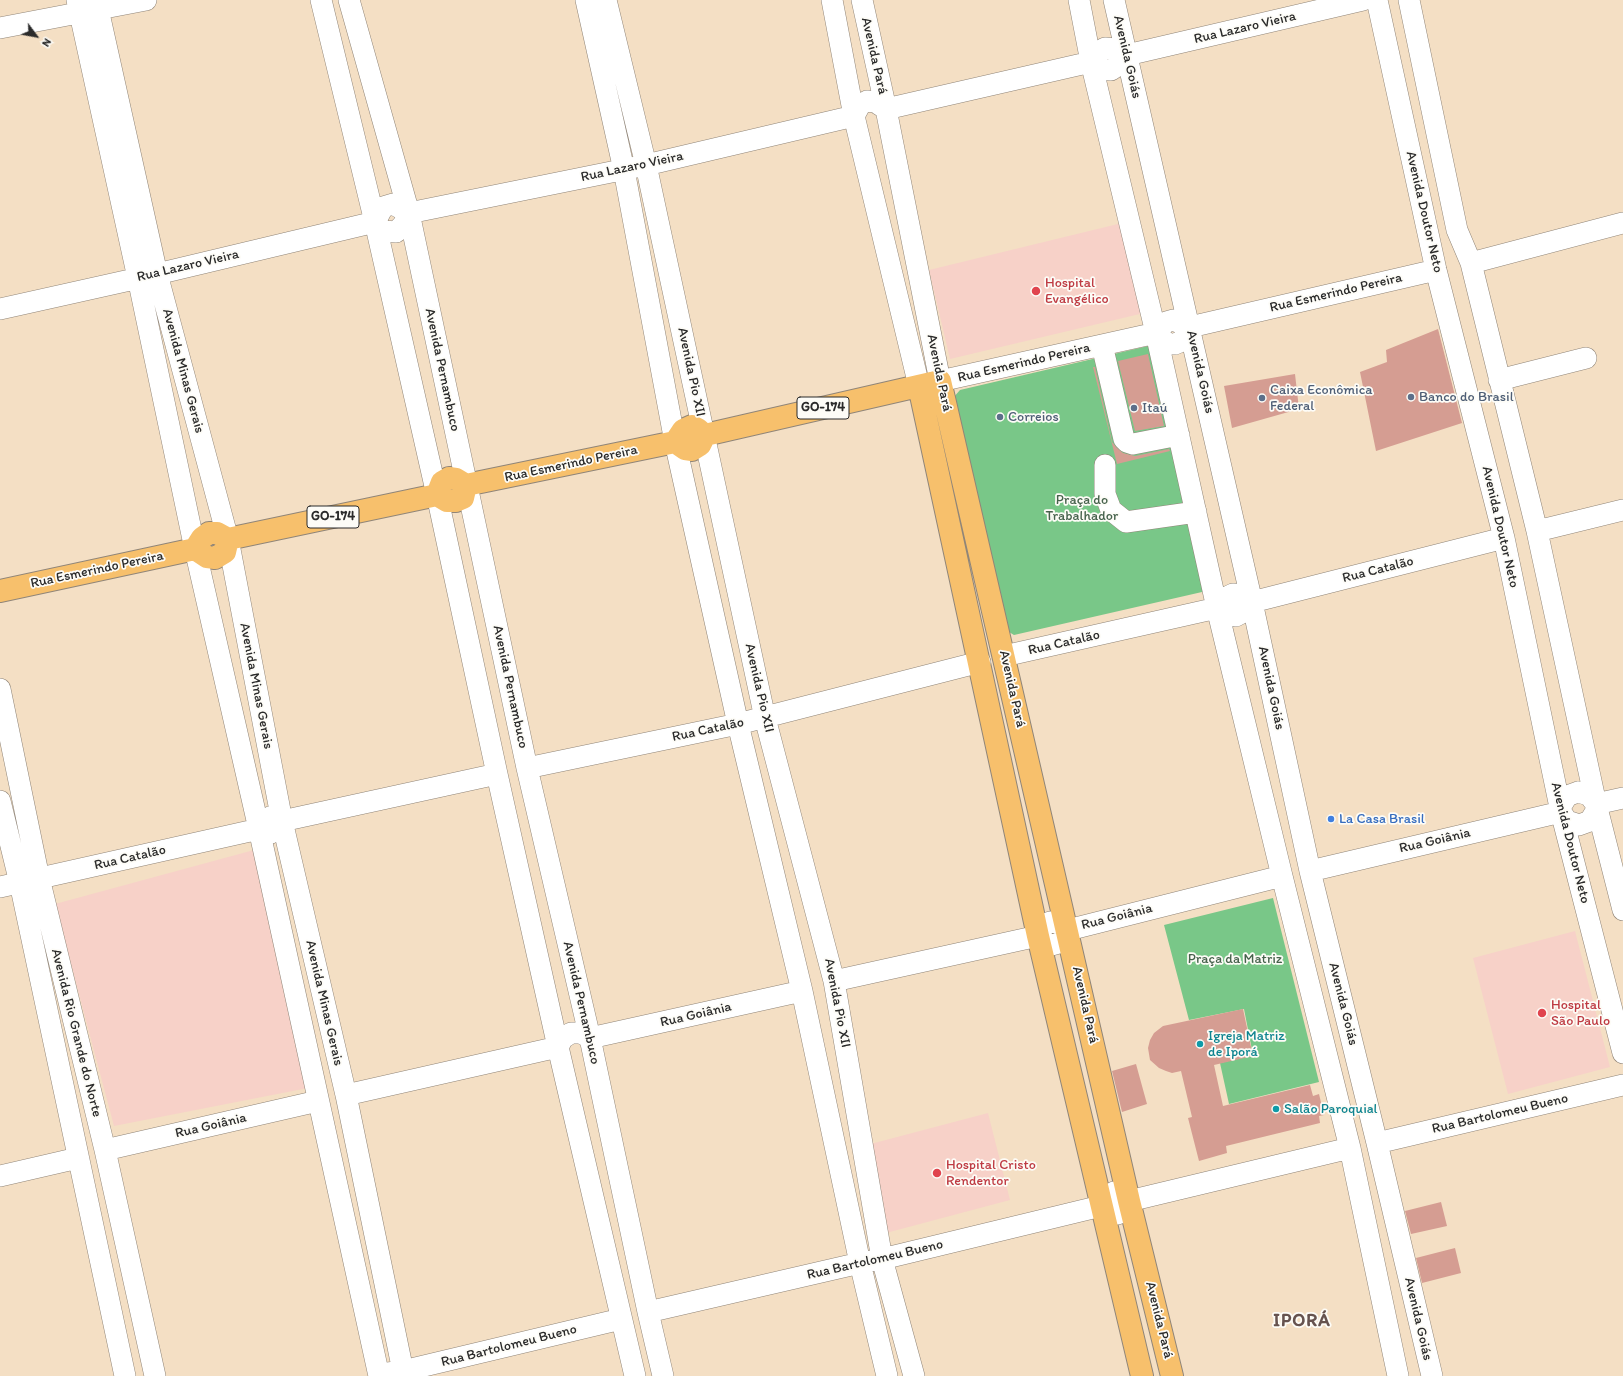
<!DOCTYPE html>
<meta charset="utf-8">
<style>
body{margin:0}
#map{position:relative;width:1623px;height:1376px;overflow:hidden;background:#f4dfc4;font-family:Itim,sans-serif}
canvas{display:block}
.north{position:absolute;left:16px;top:16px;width:40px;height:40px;-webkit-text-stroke:3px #fdfcf7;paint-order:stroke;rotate:122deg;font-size:11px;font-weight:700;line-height:16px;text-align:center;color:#2b2b2b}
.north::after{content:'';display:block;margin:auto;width:14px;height:18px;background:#2b2b2b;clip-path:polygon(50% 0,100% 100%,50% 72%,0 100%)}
</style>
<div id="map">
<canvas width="1623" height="1376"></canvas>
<div class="north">N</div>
</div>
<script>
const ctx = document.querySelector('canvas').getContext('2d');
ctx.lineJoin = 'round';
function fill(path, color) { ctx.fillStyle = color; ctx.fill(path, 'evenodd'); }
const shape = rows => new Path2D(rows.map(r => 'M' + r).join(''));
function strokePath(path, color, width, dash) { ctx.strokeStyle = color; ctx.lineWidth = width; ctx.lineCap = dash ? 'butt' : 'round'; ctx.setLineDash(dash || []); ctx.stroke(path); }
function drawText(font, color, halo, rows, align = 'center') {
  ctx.font = font + ' Itim,sans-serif'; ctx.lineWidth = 3.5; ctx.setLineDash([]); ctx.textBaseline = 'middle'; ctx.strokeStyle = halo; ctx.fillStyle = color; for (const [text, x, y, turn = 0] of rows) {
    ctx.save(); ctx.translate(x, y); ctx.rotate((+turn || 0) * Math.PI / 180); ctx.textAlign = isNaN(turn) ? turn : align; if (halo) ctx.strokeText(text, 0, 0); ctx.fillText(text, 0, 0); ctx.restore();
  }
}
fill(shape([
 [1122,223,1144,313,950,359,929,270],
 [254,850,308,1088,114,1126,55,904],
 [1575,931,1610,1067,1508,1094,1473,958],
 [988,1113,1010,1200,886,1233,863,1146]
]), '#f7d1c8');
fill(shape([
 [1148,346,1151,349,1206,587,1202,592,1014,635,1004,629,953,398,960,390],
 [1273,898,1319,1082,1229,1104,1220,1063,1253,1055,1244,1009,1189,1020,1164,925]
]), '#79c788');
fill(shape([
 [1438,329,1462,423,1376,451,1360,372,1387,362,1386,350],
 [1148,354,1164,426,1135,431,1118,361],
 [1093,367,1095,367,1112,442,1116,447,1123,453,1135,456,1169,449,1170,451,1117,464],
 [1295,374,1299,409,1232,428,1224,386],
 [1243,1009,1253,1056,1214,1065,1223,1106,1310,1085,1313,1096,1319,1094,1324,1115,1319,1116,1320,1123,1226,1146,1227,1153,1199,1161,1188,1118,1192,1117,1181,1071,1172,1073,1166,1071,1159,1068,1150,1060,1148,1048,1150,1040,1154,1033,1163,1026],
 [1136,1064,1147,1104,1122,1112,1112,1071],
 [1441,1202,1447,1226,1411,1234,1405,1211],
 [1455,1248,1461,1273,1422,1283,1416,1258]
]), '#d59d92');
const minor = shape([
 [77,0,138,278,195,549,259,829,379,1376],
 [96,0,157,274,228,539,282,821,346,1095,404,1376],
 [321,0,375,222,437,495,497,774,558,1047,635,1376],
 [349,0,409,213,527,768,590,1038,648,1312,663,1376],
 [586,0,624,170,675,442,738,724,802,991,860,1263,887,1376],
 [606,0,646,165,765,718,834,981,882,1259,914,1376],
 [832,0,854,116,919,386],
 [862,0,886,109,940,381,1156,333,1166,322,1173,320,1190,327,1436,270],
 [1079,0,1091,62,1156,333,1217,608,1282,876,1350,1148,1398,1376],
 [1114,0,1252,602,1310,871,1377,1143,1432,1376],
 [1377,0,1436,270,1504,538,1561,812,1623,1053],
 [1409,0,1457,230,1471,263,1537,531,1596,804,1623,910],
 [0,28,146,0],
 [1091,62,1099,69,1111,70,1117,66,1127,55,1363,0],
 [375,222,383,231,396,232,403,225,409,213],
 [1471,263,1623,223],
 [0,309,157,274,375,222,383,207,393,204,409,213,646,165,854,116,860,105,867,101,875,102,886,109,1091,62,1099,52,1105,48,1115,49,1127,55],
 [1156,333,1161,339,1169,344,1175,344,1182,341,1190,327],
 [1102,345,1124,439,1127,442,1133,444,1179,435],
 [1499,380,1586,358],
 [1105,465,1105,494,1111,510,1126,522,1196,512],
 [1537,531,1623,510],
 [1217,608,1225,615,1236,616,1245,611,1252,602,1504,538],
 [1217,608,1223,599,1233,594,1244,595,1252,602],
 [1004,656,1217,608],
 [0,689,39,878,105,1150,155,1376],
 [527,768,738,724,980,662],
 [1578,792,1589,795,1596,804,1596,811,1590,821,1579,825,1567,821,1561,812,1561,806,1567,796,1578,792],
 [0,801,20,883,125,1376],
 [1596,804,1623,798],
 [270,817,278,818,282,821,497,774],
 [1310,871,1561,812],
 [0,887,259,829,263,832,271,833],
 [1068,930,1282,876],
 [1038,936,1044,942,1052,945,1059,943,1066,937,1068,930],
 [1038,936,1042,927,1050,922,1060,923,1068,930],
 [834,981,1038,936],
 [558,1047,563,1038,571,1033,581,1033,590,1038,802,991],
 [346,1095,558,1047],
 [1377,1143,1623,1085],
 [105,1150,318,1101],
 [0,1176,78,1158],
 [1129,1201,1350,1148],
 [1101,1206,1111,1214,1118,1214,1125,1210,1129,1201],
 [648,1312,860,1263,882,1259,1101,1206,1107,1197,1114,1192,1121,1193,1129,1201],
 [388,1373,403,1371,621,1319]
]);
const major = shape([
 [919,386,1038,936,1142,1376],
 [705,435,940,381,1129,1201,1172,1376],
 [675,442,683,430,692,426,698,429,705,435],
 [437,495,442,482,449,478,456,479,466,485,675,442,685,449,692,450,700,445,705,435],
 [195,549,207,557,215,558,225,552,228,539],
 [0,591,195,549,202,538,209,533,217,533,228,539,437,495,447,501,456,501,463,498,466,485]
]);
strokePath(minor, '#908578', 22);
strokePath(major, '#908578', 24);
strokePath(minor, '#fff', 21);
strokePath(major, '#f7c06c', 22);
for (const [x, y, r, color] of [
 [1036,291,5,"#e0444e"],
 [1411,397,4,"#5c6f8a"],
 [1262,398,4,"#5c6f8a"],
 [1134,408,4,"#5c6f8a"],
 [1000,417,4,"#5c6f8a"],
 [1331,819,4,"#3f7fe0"],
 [1542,1013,5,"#e0444e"],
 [1200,1044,4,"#0f9aa8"],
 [1276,1109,4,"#0f9aa8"],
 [937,1173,5,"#e0444e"]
]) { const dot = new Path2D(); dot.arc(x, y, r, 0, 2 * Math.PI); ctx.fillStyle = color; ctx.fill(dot); strokePath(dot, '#fdfcf7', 1.5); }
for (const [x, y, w] of [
 [823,408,52],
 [333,517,52]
]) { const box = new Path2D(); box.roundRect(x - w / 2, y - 11, w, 22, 3); ctx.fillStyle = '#fdfcf7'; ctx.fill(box); strokePath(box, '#2b2b2b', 1); }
drawText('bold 13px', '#2b2b2b', null, [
 ["GO-174",823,408],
 ["GO-174",333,517]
]);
drawText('14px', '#2b2b2b', '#fdfcf7', [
 ["Rua Lazaro Vieira",1245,28,-13],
 ["Avenida Pará",874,56,77],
 ["Avenida Goiás",1127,57,77],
 ["Rua Lazaro Vieira",632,167,-12],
 ["Avenida Doutor Neto",1424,212,77],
 ["Rua Lazaro Vieira",188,266,-13],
 ["Rua Esmerindo Pereira",1336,293,-13],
 ["Rua Esmerindo Pereira",1024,363,-13],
 ["Avenida Pernambuco",442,370,78],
 ["Avenida Minas Gerais",183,371,75],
 ["Avenida Pio XII",691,372,78],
 ["Avenida Goiás",1200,372,77],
 ["Avenida Pará",939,373,78],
 ["Rua Esmerindo Pereira",571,464,-12],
 ["Avenida Doutor Neto",1500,527,77],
 ["Rua Esmerindo Pereira",97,570,-12],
 ["Rua Catalão",1378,570,-14],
 ["Rua Catalão",1064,643,-13],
 ["Avenida Minas Gerais",256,686,79],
 ["Avenida Pernambuco",510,687,78],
 ["Avenida Pio XII",759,688,77],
 ["Avenida Goiás",1271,688,78],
 ["Avenida Pará",1012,689,77],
 ["Rua Catalão",708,730,-12],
 ["Rua Goiânia",1435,841,-13],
 ["Avenida Doutor Neto",1570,843,76],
 ["Rua Catalão",130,858,-13],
 ["Rua Goiânia",1117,917,-14],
 ["Avenida Minas Gerais",324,1003,77],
 ["Avenida Pernambuco",581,1003,77],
 ["Avenida Pio XII",837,1003,79],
 ["Avenida Goiás",1343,1004,76],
 ["Avenida Pará",1085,1005,77],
 ["Rua Goiânia",696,1015,-13],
 ["Avenida Rio Grande do Norte",76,1033,76],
 ["Rua Bartolomeu Bueno",1500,1114,-13],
 ["Rua Goiânia",211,1126,-13],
 ["Rua Bartolomeu Bueno",875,1260,-13],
 ["Avenida Goiás",1418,1319,77],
 ["Avenida Pará",1159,1320,76],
 ["Rua Bartolomeu Bueno",509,1346,-14]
]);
drawText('14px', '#be3a42', '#fdfcf7', [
 ["Hospital",1045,283],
 ["Evangélico",1045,299],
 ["Hospital",1551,1005],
 ["São Paulo",1551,1021],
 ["Hospital Cristo",946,1165],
 ["Rendentor",946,1181]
], 'left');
drawText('14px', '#4e5e75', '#fdfcf7', [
 ["Caixa Econômica",1270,390],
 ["Federal",1270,406],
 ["Banco do Brasil",1419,397],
 ["Itaú",1142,408],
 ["Correios",1008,417]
], 'left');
drawText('14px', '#46624c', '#fdfcf7', [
 ["Praça do",1082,500],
 ["Trabalhador",1082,516],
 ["Praça da Matriz",1235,959]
]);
drawText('14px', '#366cbe', '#fdfcf7', [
 ["La Casa Brasil",1339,819]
], 'left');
drawText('14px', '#0d838f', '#fdfcf7', [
 ["Igreja Matriz",1208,1036],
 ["de Iporá",1208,1052],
 ["Salão Paroquial",1284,1109]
], 'left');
ctx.letterSpacing = '1px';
drawText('bold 18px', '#66534f', '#fdfcf7', [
 ["IPORÁ",1302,1321]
]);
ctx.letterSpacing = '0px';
</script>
